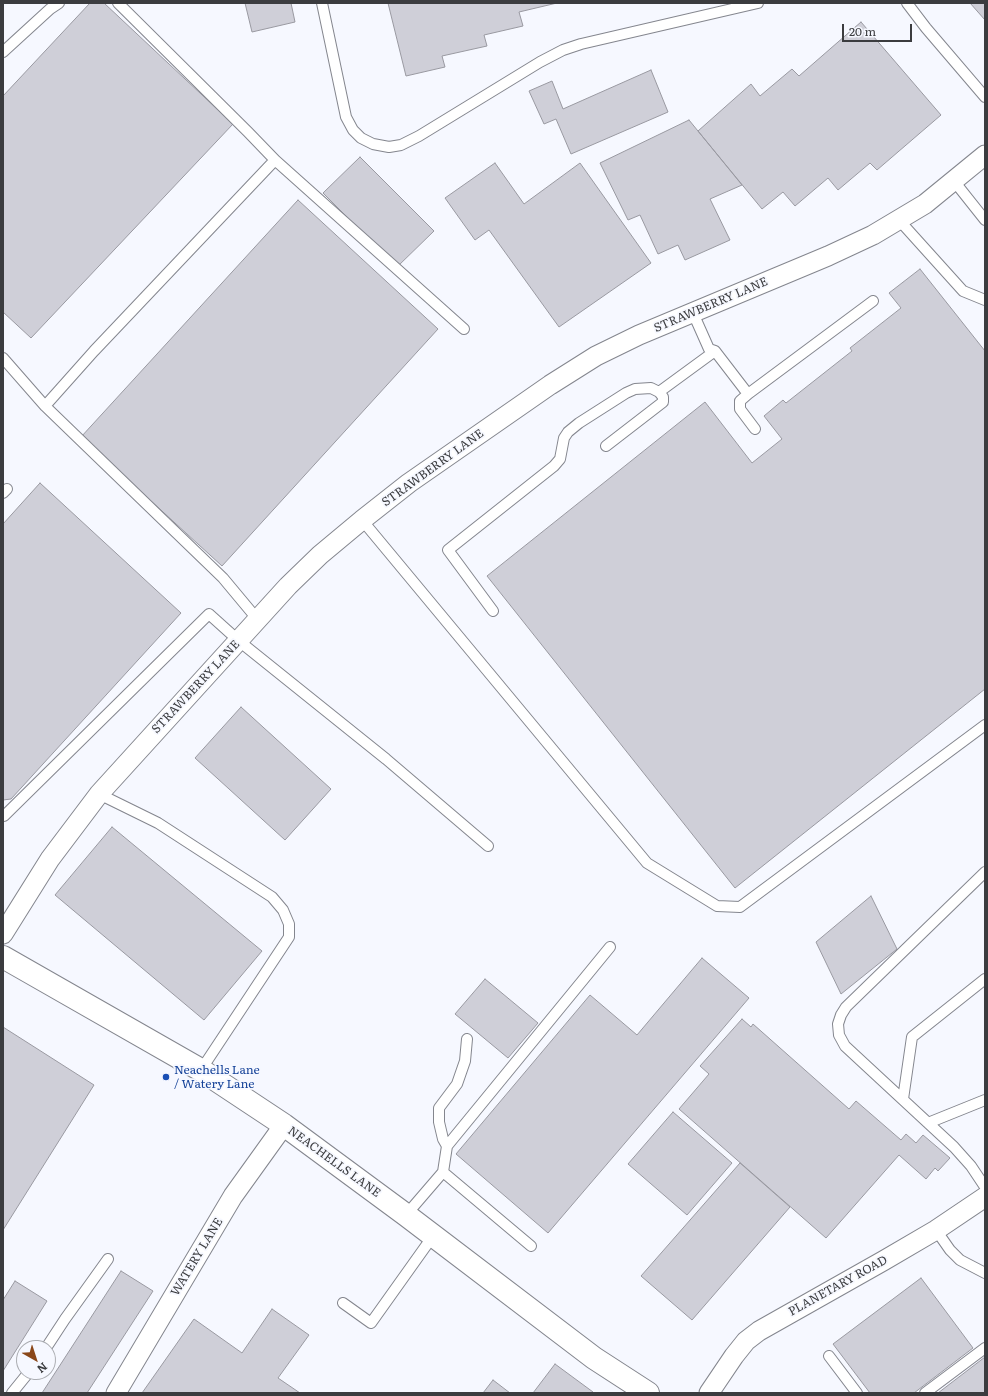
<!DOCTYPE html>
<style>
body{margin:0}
#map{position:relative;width:988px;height:1396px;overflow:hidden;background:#f6f8ff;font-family:Literata,serif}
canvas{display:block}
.frame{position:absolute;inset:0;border:4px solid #3b3c3f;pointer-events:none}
.north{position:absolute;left:16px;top:1340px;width:40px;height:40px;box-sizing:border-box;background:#f6f8ff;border:1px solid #abadb2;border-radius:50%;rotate:141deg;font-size:11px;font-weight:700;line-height:16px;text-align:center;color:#3b3c3f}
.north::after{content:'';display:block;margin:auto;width:14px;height:18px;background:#8a4719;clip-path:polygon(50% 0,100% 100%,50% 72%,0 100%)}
.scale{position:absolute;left:842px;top:24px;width:70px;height:18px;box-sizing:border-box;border:2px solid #3b3c3f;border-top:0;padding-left:5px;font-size:12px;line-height:14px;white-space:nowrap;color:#3b3c3f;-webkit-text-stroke:3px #f6f8ff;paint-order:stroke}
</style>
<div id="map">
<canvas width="988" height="1396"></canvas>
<div class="frame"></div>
<div class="north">N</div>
<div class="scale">20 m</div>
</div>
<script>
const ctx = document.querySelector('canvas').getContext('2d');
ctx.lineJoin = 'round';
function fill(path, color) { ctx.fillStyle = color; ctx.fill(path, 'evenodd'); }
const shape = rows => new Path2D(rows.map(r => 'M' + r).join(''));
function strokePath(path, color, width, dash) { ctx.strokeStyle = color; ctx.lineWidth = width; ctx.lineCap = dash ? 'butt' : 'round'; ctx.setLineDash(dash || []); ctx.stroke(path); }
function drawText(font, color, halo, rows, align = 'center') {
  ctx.font = font + ' Literata,serif'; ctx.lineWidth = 3.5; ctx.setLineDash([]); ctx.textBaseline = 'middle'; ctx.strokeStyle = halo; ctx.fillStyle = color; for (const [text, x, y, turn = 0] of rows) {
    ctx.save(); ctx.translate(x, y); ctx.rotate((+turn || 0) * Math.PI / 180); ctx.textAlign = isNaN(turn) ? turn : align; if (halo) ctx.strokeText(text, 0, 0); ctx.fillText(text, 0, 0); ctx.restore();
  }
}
const building = shape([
 [90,3,104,3,233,124,31,338,3,312,3,96,90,3],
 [245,3,291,3,295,22,252,32,245,3],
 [388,3,557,3,519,12,523,26,484,35,487,46,442,56,445,67,406,76,388,3],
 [970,3,985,3,985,20,970,3],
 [861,22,941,115,877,170,870,163,838,190,828,178,795,206,783,192,762,209,698,131,751,84,760,96,792,69,799,76,861,22],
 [651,70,668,112,571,154,556,119,544,124,529,91,552,81,563,109,651,70],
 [689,120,742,185,710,199,730,240,685,260,678,245,658,254,640,215,628,220,600,163,689,120],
 [360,157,434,231,397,267,323,193,360,157],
 [495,163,524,204,580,163,651,263,559,327,489,230,475,240,445,198,495,163],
 [298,200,438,329,222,566,81,437,298,200],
 [920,269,985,351,985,689,735,888,487,576,705,402,752,463,782,439,764,416,783,400,786,403,852,351,850,348,901,308,889,293,920,269],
 [40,483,181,613,11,799,3,800,3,524,40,483],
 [241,707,331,789,285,840,195,758,241,707],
 [112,827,262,951,204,1020,55,895,112,827],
 [871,896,897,949,841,994,816,942,871,896],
 [702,958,749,998,548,1233,456,1154,590,995,637,1035,702,958],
 [485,979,538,1023,508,1058,455,1014,485,979],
 [742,1019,751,1027,753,1024,849,1109,856,1101,901,1140,906,1134,916,1143,923,1135,950,1158,938,1171,935,1168,926,1179,899,1155,826,1238,679,1109,709,1074,700,1066,742,1019],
 [3,1027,94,1085,3,1230,3,1027],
 [673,1112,732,1163,687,1215,628,1164,673,1112],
 [740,1163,790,1207,692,1320,641,1276,740,1163],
 [121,1271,153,1291,87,1393,42,1393,121,1271],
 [921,1278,973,1348,914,1393,870,1393,833,1344,921,1278],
 [15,1281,47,1301,3,1371,3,1300,15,1281],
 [272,1309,309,1335,278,1378,300,1393,142,1393,194,1319,242,1353,272,1309],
 [985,1357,985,1393,938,1393,985,1357],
 [555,1364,593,1392,592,1393,533,1393,555,1364],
 [493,1380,510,1393,483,1393,493,1380]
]);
fill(building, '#cfcfd8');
strokePath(building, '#9999a1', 1);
const lane = shape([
 [118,3,248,132,275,160],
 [322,3,346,117,353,130,361,138,373,144,389,147,401,145,419,136,540,62,563,50,581,44,758,3],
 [907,3,926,28,985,97],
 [3,52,50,9,59,3],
 [954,181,985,220],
 [899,220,963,291,985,300],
 [693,313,709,349,715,351,748,394,873,301],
 [3,358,45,406,223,578,258,620],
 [748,394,740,401,740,409,755,429],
 [45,406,94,351,275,160,464,329],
 [606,446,663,402,663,397,659,392,715,351],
 [3,493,7,489],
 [362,520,647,863,717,906,740,907,985,725],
 [493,611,448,550,554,466,560,459,564,438,568,432,579,423,626,393,635,389,651,388,659,392],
 [99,794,158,823,272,897,283,910,289,924,289,937,201,1070],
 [3,815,4,816,209,614,239,641,386,759,488,846],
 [985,872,846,1007,841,1015,838,1024,839,1035,845,1046,954,1147,971,1166,985,1187],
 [903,1099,912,1037,985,979],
 [928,1123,985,1100],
 [447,1146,610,947],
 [443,1172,447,1146,443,1139,439,1122,439,1108,457,1084,465,1061,467,1039],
 [406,1215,443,1172,531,1246],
 [936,1230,950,1250,960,1260,985,1273],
 [343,1303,371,1323,433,1236],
 [46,1348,65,1319,108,1259],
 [829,1356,857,1393],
 [12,1393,29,1372],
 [925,1393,985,1348]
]);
const street = shape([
 [3,934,50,859,99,794,288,586,320,555,362,520,409,483,550,385,596,356,639,335,828,256,873,235,925,204,985,155],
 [116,1393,233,1196,284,1125],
 [709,1393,734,1356,746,1341,759,1331,883,1261,936,1230,985,1197]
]);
const secondary = shape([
 [3,957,201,1070,284,1125,406,1215,594,1358,648,1393]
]);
strokePath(lane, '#84868e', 12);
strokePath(street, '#84868e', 21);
strokePath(secondary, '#84868e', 24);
strokePath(lane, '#fff', 10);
strokePath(street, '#fff', 19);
strokePath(secondary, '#fff', 22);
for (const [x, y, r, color] of [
 [166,1077,4,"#1a4fb4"]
]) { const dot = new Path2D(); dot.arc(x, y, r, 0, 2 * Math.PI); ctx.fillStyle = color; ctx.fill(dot); strokePath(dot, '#f6f8ff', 1.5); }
drawText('12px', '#3b3c3f', '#f6f8ff', [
 ["STRAWBERRY LANE",711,305,-23],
 ["STRAWBERRY LANE",433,468,-36],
 ["STRAWBERRY LANE",196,687,-47],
 ["NEACHELLS LANE",334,1162,36],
 ["WATERY LANE",197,1257,-59],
 ["PLANETARY ROAD",838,1286,-29]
]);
drawText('12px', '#164399', '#f6f8ff', [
 ["Neachells Lane",174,1070],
 ["/ Watery Lane",174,1084]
], 'left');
</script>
